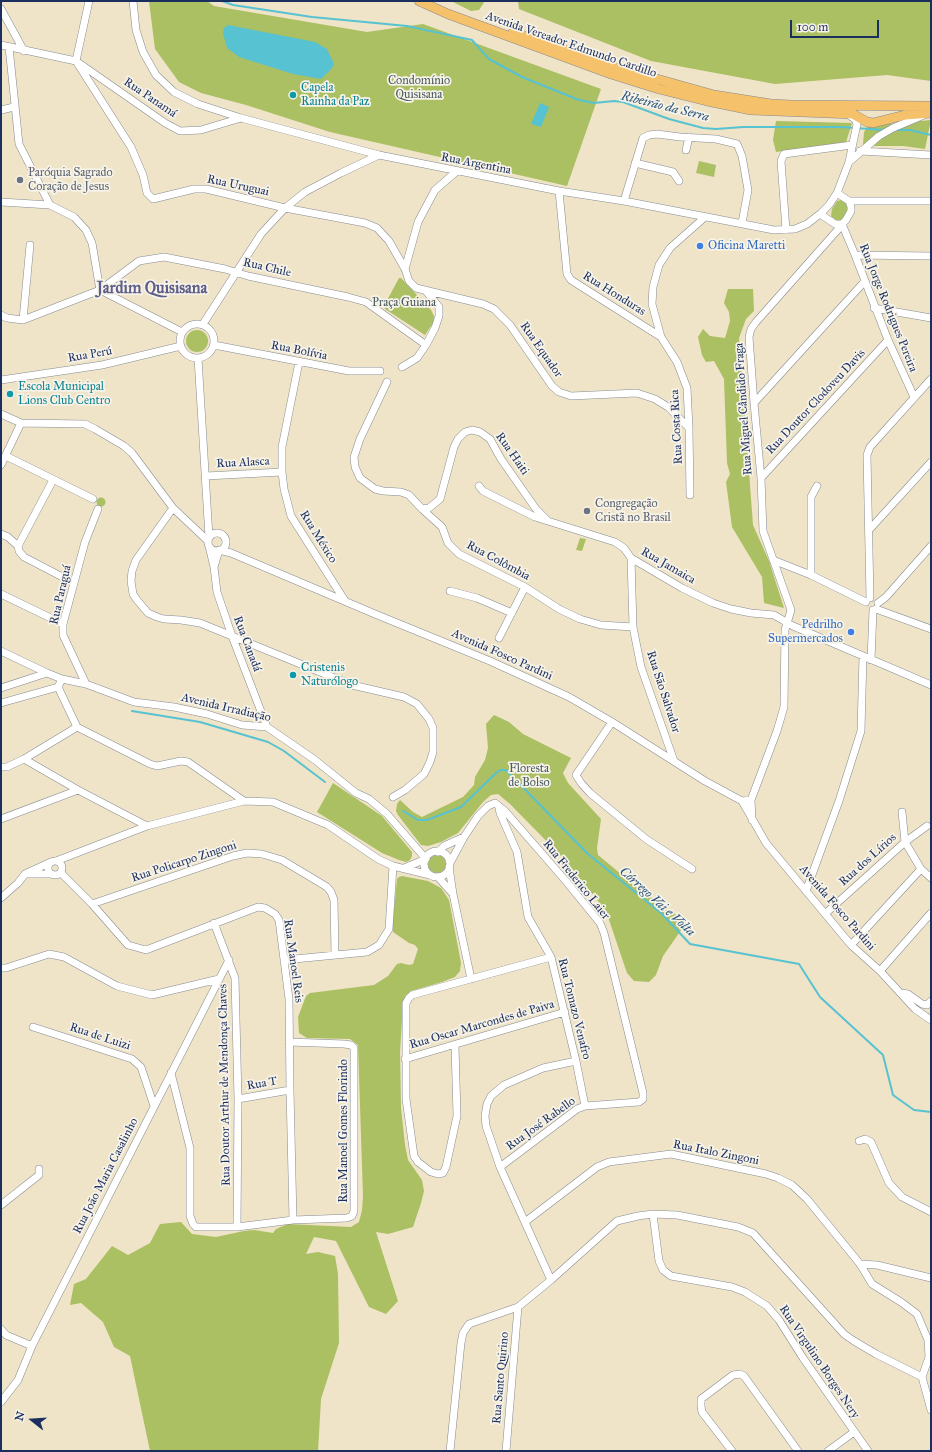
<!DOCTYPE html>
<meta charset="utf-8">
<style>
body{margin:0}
#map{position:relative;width:932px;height:1452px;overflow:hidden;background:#efe4c7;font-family:"IM FELL Great Primer",serif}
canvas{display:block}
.frame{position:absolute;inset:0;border:2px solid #1b2f5e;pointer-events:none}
.north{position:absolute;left:12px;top:1400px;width:40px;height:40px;-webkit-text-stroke:3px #f7f3e8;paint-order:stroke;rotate:287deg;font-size:11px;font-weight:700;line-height:16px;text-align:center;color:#1b2f5e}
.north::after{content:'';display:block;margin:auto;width:14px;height:18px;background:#1b2f5e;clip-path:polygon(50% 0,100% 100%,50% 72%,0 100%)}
.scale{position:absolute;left:790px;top:20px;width:89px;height:18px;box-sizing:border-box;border:2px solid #1b2f5e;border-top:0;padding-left:5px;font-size:12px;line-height:14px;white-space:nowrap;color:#1b2f5e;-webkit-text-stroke:3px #f7f3e8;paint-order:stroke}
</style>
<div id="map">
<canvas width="932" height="1452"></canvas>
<div class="frame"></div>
<div class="north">N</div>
<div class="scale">100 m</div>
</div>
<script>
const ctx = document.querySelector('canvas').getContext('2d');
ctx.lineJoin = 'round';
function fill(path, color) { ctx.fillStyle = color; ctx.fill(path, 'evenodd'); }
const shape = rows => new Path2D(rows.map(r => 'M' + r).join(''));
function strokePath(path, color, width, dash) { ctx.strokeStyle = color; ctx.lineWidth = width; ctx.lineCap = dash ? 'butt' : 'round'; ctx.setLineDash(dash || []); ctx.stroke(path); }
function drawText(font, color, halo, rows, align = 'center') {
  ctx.font = font + ' "IM FELL Great Primer",serif'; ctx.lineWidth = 3.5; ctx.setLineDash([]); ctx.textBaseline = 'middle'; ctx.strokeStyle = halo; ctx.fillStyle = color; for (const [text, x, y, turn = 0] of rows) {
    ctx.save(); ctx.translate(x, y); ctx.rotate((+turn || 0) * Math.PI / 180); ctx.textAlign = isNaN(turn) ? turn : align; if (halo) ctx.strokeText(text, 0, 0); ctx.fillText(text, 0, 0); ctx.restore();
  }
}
fill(shape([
 [149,1,207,1,214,6,367,32,423,24,601,89,567,186,330,132,246,105,201,93,179,82,155,49],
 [451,1,485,1,479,10,471,11],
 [518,1,931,1,931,81,887,75,775,84,651,61,519,9],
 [931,120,925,149,903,146,867,146,863,144,864,132,868,126],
 [776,121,852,123,846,142,776,152,773,140],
 [699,161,716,165,714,177,696,173],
 [841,200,848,204,848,208,845,216,841,221,837,221,831,216,832,209,837,201],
 [399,278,401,278,431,310,434,316,433,323,425,335,385,309,384,306],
 [728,289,753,289,754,311,746,319,739,338,753,525,769,561,784,608,764,603,762,577,732,527,726,482,730,474,727,463,724,379,714,361,706,362,702,355,698,337,703,329,710,336,725,338,730,321,729,312,724,303],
 '186 341a11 11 0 1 1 22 0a11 11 0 1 1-22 0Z',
 '96.5 502a4.5 4.5 0 1 1 9 0a4.5 4.5 0 1 1-9 0Z',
 [580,538,586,539,582,551,576,550],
 [494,715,509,722,523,734,571,758,563,773,568,783,601,819,597,848,598,855,639,889,685,921,684,926,663,956,656,975,649,982,634,981,627,973,606,911,565,860,510,804,498,794,491,795,483,802,458,833,441,842,428,846,421,845,398,815,396,811,397,804,400,800,413,812,422,817,463,797,474,785,475,777,485,760,488,748,486,724],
 [333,783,382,816,412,852,412,856,410,860,406,862,399,860,382,853,317,812],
 '428 864a9 9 0 1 1 18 0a9 9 0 1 1-18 0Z',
 [402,876,428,881,441,888,449,900,461,963,460,971,455,977,442,982,411,991,405,996,403,1004,400,1052,401,1108,405,1145,408,1160,422,1180,424,1191,421,1203,413,1227,388,1234,376,1232,398,1301,386,1314,369,1307,336,1241,314,1237,306,1254,318,1252,335,1256,338,1274,339,1343,321,1399,318,1451,150,1451,130,1356,114,1347,103,1322,81,1303,70,1305,74,1284,86,1279,112,1246,128,1255,150,1243,160,1224,181,1222,192,1234,216,1237,244,1231,254,1230,273,1233,276,1229,288,1224,351,1227,359,1222,362,1210,363,1196,358,1045,350,1039,307,1038,299,1033,298,1017,306,996,310,993,374,985,388,976,397,964,401,963,409,965,413,964,418,949,415,945,409,943,393,932,393,921,397,879,399,877]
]), '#abbf63');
fill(shape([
 [228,25,315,42,327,49,334,64,332,68,321,79,293,74,239,57,227,48,223,33,224,28],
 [540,103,549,107,541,127,531,124]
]), '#57c2d1');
strokePath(shape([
 [222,1,233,5,312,17,407,26,472,40,489,59,522,77,579,100,594,103,614,101,623,102,669,119,703,128,716,129,743,127,841,127,884,130],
 [895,130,910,130,931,135],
 [132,711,200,722,268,742,284,751,325,782],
 [403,811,418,820,427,820,461,807,495,774,500,770,506,770,588,854,661,913,690,944,799,964,820,997,883,1055,893,1095,914,1110,931,1112]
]), '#57c2d1', 2);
const minor = shape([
 [133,1,136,30,143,52,156,75,174,92,198,104,241,118,379,155,559,191,624,201,774,230,795,229,807,224,820,214,829,205,837,193,849,162,857,124,855,119,850,116],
 [1,9,24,51],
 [1,45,76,61,165,123,180,131,201,130,241,118],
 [9,47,19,144,50,205],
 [76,61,131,147,143,175,147,193,153,199,194,189,206,189,285,208,365,223,377,228,389,241,405,269,409,281,416,288,483,304,494,309,510,325,552,386,559,392,571,396,637,393,655,399,668,407,689,428],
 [76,61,89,1],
 [1,110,14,107],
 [686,150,689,137],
 [860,151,931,155],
 [849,162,879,136,893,128,924,115],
 [635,163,673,172,679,181],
 [559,191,567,274,571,280,661,337],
 [624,201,643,138,649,135,657,134,680,137,716,139,737,144,742,156,748,190,742,223],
 [849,201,931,201],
 [1,202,50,205,74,217,86,230,92,243,100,290,182,332],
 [820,214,835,224,842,224,846,220,851,211,851,207,849,201,837,193],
 [842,224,855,255,888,340,914,397],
 [786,230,781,161,784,154,852,145],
 [855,255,931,256],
 [405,269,418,222,435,190,457,171],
 [874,308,931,318],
 [1,315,7,318,23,320,41,313,100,290,139,261,164,257,225,269,248,276,348,297,366,302,426,345],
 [23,320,30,245],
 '180 341a17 17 0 1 1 34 0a17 17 0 1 1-34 0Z',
 [203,324,261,234,285,208,305,192,341,173,379,155],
 [214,345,349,371,380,371],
 [198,358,209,537],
 [299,362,282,447,282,472,284,489,291,516,345,601],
 [402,367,417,358,426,345,435,328,439,316,439,307,426,291],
 [1,380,102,365,181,346],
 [387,382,360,439,354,457,355,467,360,478,375,489,383,491,401,492,409,495,422,509,442,527,448,543,459,554,525,587,559,609,580,619,601,625,633,627],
 [754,403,865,281],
 [1,414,21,423,85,424,95,429,124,446,132,453,173,508,208,541],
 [6,456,93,499],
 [1,465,21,423],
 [206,476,282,472],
 [761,478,888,340],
 [479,486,483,491,535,517,615,542,624,548,631,558,682,588,713,603,731,609,751,613,774,615,793,626,931,685],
 [690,495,689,428,687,388,677,362,661,337,652,304,653,287,659,265,670,248,705,217],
 [173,508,136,560,132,571,131,581,133,594,137,600,148,613,157,617,164,619,181,620,200,623,352,685,404,697,417,704,429,719,433,728,433,752,430,762,424,774,405,790,393,797],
 [422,509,429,508,440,499,454,447,458,439,465,432,472,430,480,432,490,439,501,459,536,509,547,520],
 [869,530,931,462],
 '208 542a9 9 0 1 1 18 0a9 9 0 1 1-18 0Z',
 [1,534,8,537,18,546,19,551,24,557,74,583],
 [18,546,53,480],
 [209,546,214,567,217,592,232,636,267,727],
 [631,558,633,627,641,667,674,761],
 [773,560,811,575,866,602],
 [214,567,219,550,231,553,375,614,490,661,569,697,612,722,705,781,742,801,751,800],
 [811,575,811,497,817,486],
 [450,591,477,598,512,613],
 [1,594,63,624],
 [870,598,867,455,870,447,931,379],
 [878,603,886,597,931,546],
 [876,609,931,629],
 [499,638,525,587],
 [1,651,47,673],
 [871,660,873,610],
 [62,679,86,684,134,702,174,707,207,714,242,725,267,727,315,760,356,793,369,799,387,814,426,859,404,868],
 [86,684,63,635,63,624,85,542,98,509],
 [58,687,77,727],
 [1,688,47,673,62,679,58,687,1,703],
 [612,722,576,775,581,783,590,793,646,839,692,869],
 [24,759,78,790,147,826],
 [1,767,7,767,24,759,77,727,150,764,157,766,181,761,188,762,244,801,273,802,328,825,378,859,393,866,430,875],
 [742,801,766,843,851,945,880,971,915,1009,931,1020],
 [499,808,500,813,517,852,528,917,551,957,576,1061,585,1106],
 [902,812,905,842,921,869,931,878],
 [1,819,78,790],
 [752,820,751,800,777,731,784,707,785,630,791,610,763,531,761,478,754,403,749,337,751,329,756,322,842,225],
 '424 864a13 13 0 1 1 26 0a13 13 0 1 1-26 0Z',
 [438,852,444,846,464,837],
 '48 868a7 7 0 1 1 14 0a7 7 0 1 1-14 0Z',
 [56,861,147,826,244,801],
 [450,863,464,837,478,816,488,806,495,803,505,811,565,880,600,923,604,933,643,1093,643,1099,639,1102,585,1106,577,1109,500,1167],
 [449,867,453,894,471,979],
 [61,873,92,904,128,945,146,950,258,907,265,908,275,914,279,920,289,999,290,1090,293,1220],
 [27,874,52,874],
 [438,877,453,894],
 [806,891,839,801,861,731,863,656],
 [1,898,18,883,25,874,51,862],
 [92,904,233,856,247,853,262,854,282,860,327,887,331,892,334,900,335,955],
 [826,913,905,842,927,826],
 [214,923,235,978,238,1099,237,1227],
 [851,945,921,869],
 [284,960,367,952,379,945,389,929,393,866],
 [1,968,6,968,49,954,64,957,117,986,152,995,219,979],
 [880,971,931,913],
 [901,993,908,994,922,1004,927,1005,931,1001],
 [33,1027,132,1059,141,1067,154,1106],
 [455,1046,457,1116,446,1167,443,1173,438,1174,431,1172,418,1162,414,1156,406,1099,406,1003,409,998,412,995,551,957],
 [405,1059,565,1012],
 [171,1073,190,1148,190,1216,193,1224,196,1227,237,1227,293,1220,347,1218,352,1216,354,1211,354,1048,351,1045,344,1044,289,1042],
 [238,1099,290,1090],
 [859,1141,865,1139,871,1142,889,1183,902,1197,931,1212],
 [1,1205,39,1175,39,1169],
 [653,1214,659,1261,663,1270,671,1276,732,1287,745,1292,767,1306,779,1320,803,1358,868,1451],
 [525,1222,597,1167,609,1162,671,1154,766,1174,778,1178,792,1185,807,1199,860,1264,872,1284,901,1302,917,1314,928,1340,929,1357,922,1377,931,1410],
 [860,1264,877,1265,931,1278],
 [551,1280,500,1167,486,1126,485,1116,487,1104,491,1096,504,1085,543,1068,576,1061],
 [1,1329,6,1335,32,1346],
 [1,1402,18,1380,32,1346,229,960],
 [450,1451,461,1343,463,1333,469,1324,518,1307,551,1280,617,1221,638,1216,653,1214,677,1215,738,1227,753,1233,844,1334,854,1341,876,1354,922,1377],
 [506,1451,518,1307],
 [732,1451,702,1412,701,1406,701,1399,733,1375,740,1374,744,1376,798,1451],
 [828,1451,854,1432]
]);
const major = shape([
 [419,1,448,14,611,74,659,89,707,101,751,110,853,114,867,122,873,123,905,115,931,113],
 [513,32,607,65,714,95,771,104,792,105,931,106]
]);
strokePath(minor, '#858a92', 8);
strokePath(major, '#858a92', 10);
strokePath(minor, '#fff', 7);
strokePath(major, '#f5c16b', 9);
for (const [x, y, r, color] of [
 [293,95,4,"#0f9aa8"],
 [20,180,4,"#6b7280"],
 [700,246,4,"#3f7fe0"],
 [10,394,4,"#0f9aa8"],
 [587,511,4,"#6b7280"],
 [851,632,4,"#3f7fe0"],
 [293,675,4,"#0f9aa8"]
]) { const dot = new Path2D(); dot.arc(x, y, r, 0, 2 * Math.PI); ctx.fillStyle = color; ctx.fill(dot); strokePath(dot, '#f7f3e8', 1.5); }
drawText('12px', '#1b2f5e', '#f7f3e8', [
 ["Avenida Vereador Edmundo Cardillo",571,45,19],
 ["Rua Panamá",150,98,34],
 ["Rua Argentina",476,164,11],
 ["Rua Uruguai",238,186,12],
 ["Rua Chile",267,268,13],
 ["Rua Honduras",614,294,32],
 ["Rua Jorge Rodrigues Pereira",888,308,68],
 ["Rua Equador",541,350,55],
 ["Rua Bolívia",299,351,11],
 ["Rua Perú",90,355,-10],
 ["Rua Doutor Clodoveu Davis",816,402,-47],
 ["Rua Miguel Cândido Fraga",744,409,-94],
 ["Rua Costa Rica",677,427,-93],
 ["Rua Haiti",512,454,55],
 ["Rua Alasca",243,463,-3],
 ["Rua México",318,537,58],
 ["Rua Colômbia",498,561,28],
 ["Rua Jamaica",668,566,30],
 ["Rua Paraguá",61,595,-77],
 ["Rua Canadá",247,644,69],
 ["Avenida Fosco Pardini",502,655,24],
 ["Rua São Salvador",663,692,72],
 ["Avenida Irradiação",226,708,13],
 ["Rua dos Lírios",868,860,-42],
 ["Rua Policarpo Zingoni",184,862,-18],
 ["Rua Frederico Laier",576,880,51],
 ["Avenida Fosco Pardini",837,908,49],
 ["Rua Manoel Reis",293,961,82],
 ["Rua Tomazo Venafro",574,1009,76],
 ["Rua Oscar Marcondes de Paiva",482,1025,-16],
 ["Rua de Luizi",100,1037,18],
 ["Rua T",262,1084,-10],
 ["Rua Doutor Arthur de Mendonça Chaves",225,1085,-91],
 ["Rua José Rabello",541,1124,-36],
 ["Rua Manoel Gomes Florindo",344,1131,-90],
 ["Rua Italo Zingoni",716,1153,11],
 ["Rua João Maria Casalinho",106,1176,-63],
 ["Rua Virgulino Borges Nery",819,1362,56],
 ["Rua Santo Quirino",501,1378,-85]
]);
drawText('12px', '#465a60', '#f7f3e8', [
 ["Condomínio",419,81],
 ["Quisisana",419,95],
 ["Praça Guiana",404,303],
 ["Floresta",529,769],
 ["de Bolso",529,783]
]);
drawText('12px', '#0d838f', '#f7f3e8', [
 ["Capela",301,88],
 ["Rainha da Paz",301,102],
 ["Escola Municipal",18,387],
 ["Lions Club Centro",18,401],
 ["Cristenis",301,668],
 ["Naturólogo",301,682]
], 'left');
drawText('12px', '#5b616d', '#f7f3e8', [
 ["Paróquia Sagrado",28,173],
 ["Coração de Jesus",28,187],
 ["Congregação",595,504],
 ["Cristã no Brasil",595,518]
], 'left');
drawText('12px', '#366cbe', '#f7f3e8', [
 ["Oficina Maretti",708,246],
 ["Pedrilho",843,625,"right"],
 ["Supermercados",843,639,"right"]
], 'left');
drawText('italic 13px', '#2a547b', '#f7f3e8', [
 ["Ribeirão da Serra",665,107,14],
 ["Córrego Vai e Volta",657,902,42]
]);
drawText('bold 16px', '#5e5e8a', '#f7f3e8', [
 ["Jardim Quisisana",152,289]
]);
</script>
